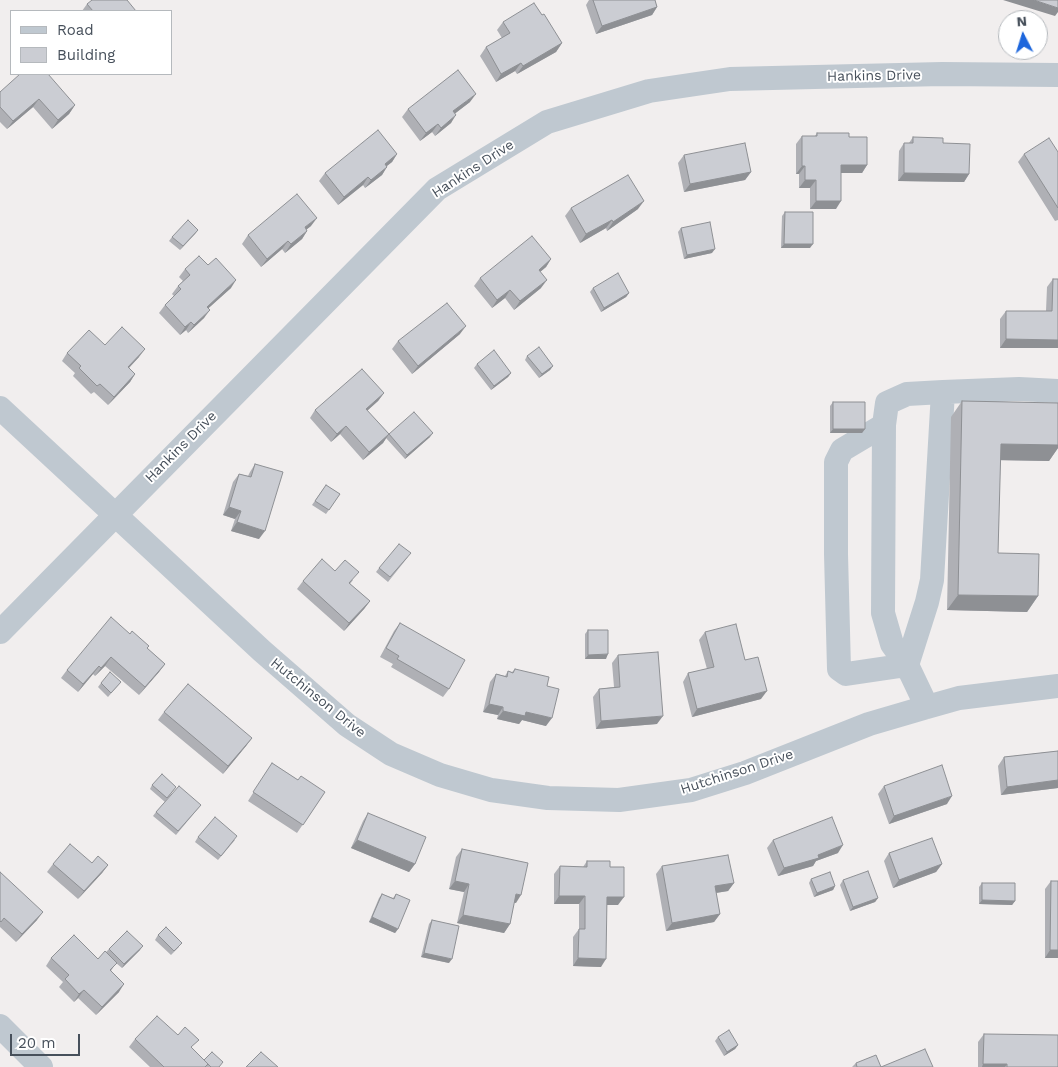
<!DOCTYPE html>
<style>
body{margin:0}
#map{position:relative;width:1058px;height:1067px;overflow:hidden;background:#f1eeee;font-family:"Work Sans",sans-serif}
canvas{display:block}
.legend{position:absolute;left:10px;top:10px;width:162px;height:65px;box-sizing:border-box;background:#fff;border:1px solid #b5b9bd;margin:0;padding:6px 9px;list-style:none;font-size:15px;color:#47505b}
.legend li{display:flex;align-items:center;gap:10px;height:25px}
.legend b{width:25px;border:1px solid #b5b9bd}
.north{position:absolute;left:998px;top:10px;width:50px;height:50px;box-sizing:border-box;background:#fff;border:1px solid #b5b9bd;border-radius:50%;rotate:355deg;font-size:14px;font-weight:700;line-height:20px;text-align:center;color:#47505b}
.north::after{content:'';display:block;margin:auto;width:18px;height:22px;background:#1d66dc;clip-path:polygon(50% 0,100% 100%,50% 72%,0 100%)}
.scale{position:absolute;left:10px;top:1034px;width:70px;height:22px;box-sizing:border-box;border:2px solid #47505b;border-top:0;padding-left:6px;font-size:15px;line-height:18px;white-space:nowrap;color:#47505b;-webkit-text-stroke:4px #fff;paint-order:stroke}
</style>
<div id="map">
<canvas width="1058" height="1067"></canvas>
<ul class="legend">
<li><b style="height:6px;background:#bfc8d0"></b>Road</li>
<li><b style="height:14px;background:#cbcdd3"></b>Building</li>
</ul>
<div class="north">N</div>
<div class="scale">20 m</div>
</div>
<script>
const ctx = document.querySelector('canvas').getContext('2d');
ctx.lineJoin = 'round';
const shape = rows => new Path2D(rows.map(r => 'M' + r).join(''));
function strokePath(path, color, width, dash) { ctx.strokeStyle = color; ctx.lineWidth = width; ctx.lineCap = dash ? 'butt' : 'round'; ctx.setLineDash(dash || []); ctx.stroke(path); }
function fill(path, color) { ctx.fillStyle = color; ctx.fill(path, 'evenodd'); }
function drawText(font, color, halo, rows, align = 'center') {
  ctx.font = font + ' "Work Sans",sans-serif'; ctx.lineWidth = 4; ctx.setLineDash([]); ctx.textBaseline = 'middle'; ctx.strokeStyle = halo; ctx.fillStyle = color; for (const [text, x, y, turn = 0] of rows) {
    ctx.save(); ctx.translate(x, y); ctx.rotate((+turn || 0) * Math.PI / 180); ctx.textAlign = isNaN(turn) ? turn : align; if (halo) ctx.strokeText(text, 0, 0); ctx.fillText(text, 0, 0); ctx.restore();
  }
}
strokePath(shape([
 [943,392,1019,389,1058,391],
 [0,408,262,651,347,725,391,754,440,775,491,790,548,798,619,800,691,790,745,773,869,724,927,707,959,698,1058,686],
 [884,425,887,403,907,394,943,392,932,580,927,602,907,665],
 [0,632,437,189,547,122,649,91,730,79,942,74,1058,75],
 [907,665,846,674,839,669,836,554,836,462,842,450,884,425,883,613,892,644,907,665,927,707],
 [0,1026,41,1067]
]), '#bfc8d0', 24);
fill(shape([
 [589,0,655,0,657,7,652,15,596,34,586,5],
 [87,4,136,11,82,11],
 [542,15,562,43,556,52,517,74,515,71,496,82,480,56,486,47,502,38,497,30,503,22],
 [0,92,75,105,69,114,52,129,33,107,7,129,0,122],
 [470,102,455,113,451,123,435,136,432,132,420,141,402,117,408,109],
 [817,133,849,137,867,165,862,173,841,173,836,209,810,209,810,188,799,188,799,174,796,174,796,144,802,136,815,136],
 [913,137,943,143,969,174,964,182,898,181,899,151,904,143,909,143],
 [1058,152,1058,220,1055,221,1018,162,1024,154],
 [397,154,392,162,387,166,382,175,365,188,363,185,338,205,319,181,325,173],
 [684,155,751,172,745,180,684,192,678,163],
 [571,208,638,209,607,231,606,228,580,243,565,216],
 [785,212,810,248,781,248,782,216],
 [311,226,306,230,307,231,302,239,285,253,282,249,261,267,242,244,248,235],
 [681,228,712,253,684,259,678,232],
 [198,230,180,250,169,241,172,237],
 [551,259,546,267,540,272,541,288,514,310,505,298,492,308,474,286,480,278],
 [185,269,231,288,208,308,204,318,188,333,186,330,180,335,159,313,165,305,174,296,172,294,178,286,183,281,179,277],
 [1053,279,1058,348,1000,348,1000,319,1006,311,1046,311,1047,287],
 [593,288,629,293,626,297,601,312,590,292],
 [460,334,412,374,392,349,398,341],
 [105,345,139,357,129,368,135,374,130,382,108,405,94,392,91,394,73,376,75,373,62,361,67,353],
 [527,356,553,366,550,370,539,378,525,360],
 [477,364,511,373,508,377,491,390,474,368],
 [384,393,378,401,367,411,389,434,430,437,405,459,386,438,383,443,363,460,340,434,331,442,310,418,315,410],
 [962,401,1058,403,1058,448,1049,461,1000,460,998,553,1038,596,1027,612,947,610,951,417],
 [833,402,865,429,862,433,830,433,830,406],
 [255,464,259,539,231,531,235,519,223,515,233,482,239,474,248,476,250,472],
 [326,485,340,494,326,514,312,505],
 [408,557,388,582,376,572,379,568],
 [335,571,353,580,350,584,370,601,364,609,344,631,297,589,303,581],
 [400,623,449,689,443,697,391,667,393,664,380,657,394,631],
 [588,630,606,659,585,659,585,634],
 [705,632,745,660,761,699,692,717,683,682,688,673,707,669,699,640],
 [130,634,149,646,147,648,165,664,159,672,139,695,105,666,95,676,93,674,78,692,61,678,67,670],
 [618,655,657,724,596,729,593,697,599,689,614,687,612,663],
 [515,669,547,686,546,726,522,720,519,724,497,719,498,715,483,712,490,682,496,674,505,676,508,671,512,672],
 [121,682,108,697,98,687,101,683],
 [164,712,252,738,246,746,223,774,158,720],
 [1058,751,1058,788,1001,795,998,766,1004,757],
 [272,763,298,780,325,792,297,833,248,801],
 [152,785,176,787,165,802,150,789],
 [884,786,947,804,889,824,878,794],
 [201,805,176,835,153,816,156,812],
 [368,813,415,864,409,872,351,848,363,821],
 [198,837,235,840,218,860,195,842],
 [773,840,838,853,816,861,813,866,778,876,767,848],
 [462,849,516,903,514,903,510,924,504,933,457,923,464,892,449,889,456,857],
 [889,853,942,864,936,872,893,888,884,861],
 [587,861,610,867,618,905,607,905,601,967,573,966,573,937,579,929,579,904,554,904,554,874,560,866,583,867],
 [53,864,108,865,102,873,78,899,47,872],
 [662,866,734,883,728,891,716,893,720,914,714,922,666,931,656,874],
 [0,872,37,920,16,942,0,927],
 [811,879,835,886,833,890,814,897,809,883],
 [843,880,878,898,875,902,850,911,840,885],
 [1051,881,1058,881,1058,958,1045,958,1045,889],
 [982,883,1015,901,1012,905,979,904,979,887],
 [382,894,393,898,396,894,398,929,395,933,369,922,379,898],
 [432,920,449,963,421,957,429,924],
 [158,935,179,947,171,955,155,940],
 [109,949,140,950,122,968,116,963,111,971,119,992,96,1015,78,998,74,1002,59,987,63,982,46,966,51,958,98,959,106,952],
 [984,1034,1058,1067,978,1067,978,1042],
 [718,1037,738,1045,735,1049,724,1056,715,1041],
 [135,1039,192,1048,204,1060,220,1067,150,1067,129,1047],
 [856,1063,881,1067,933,1067,852,1067]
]), '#afb0b5');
fill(shape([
 [1003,0,1034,0,1058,8,1058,12,1055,16],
 [657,7,652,15,596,34,602,26],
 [562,43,556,52,517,74,523,66],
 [521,63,515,71,496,82,501,74],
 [476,94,470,102,448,119,453,111],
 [39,99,33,107,7,129,13,121],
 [75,105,69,114,52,129,58,120],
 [456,115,451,123,435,136,441,128],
 [438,124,432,132,420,141,426,133],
 [397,154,392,162,379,172,385,164],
 [841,165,867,165,862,173,836,173],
 [802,166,805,166,799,174,796,174],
 [387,167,382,175,365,188,371,180],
 [751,172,745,180,684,192,690,184],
 [904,173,969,174,964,182,898,181],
 [368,177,363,185,338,205,344,197],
 [805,180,816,180,810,188,799,188],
 [644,201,638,209,607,231,613,222],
 [816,201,841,201,836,209,810,209],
 [317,218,311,226,299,235,305,227],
 [612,220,606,228,580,243,586,234],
 [198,230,195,234,180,250,183,246],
 [307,231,302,239,285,253,291,244],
 [288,241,282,249,261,267,267,259],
 [784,244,813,244,810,248,781,248],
 [715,249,712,253,684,259,687,255],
 [551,259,546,267,533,278,539,270],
 [236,280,231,288,201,315,207,307],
 [547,280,541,288,514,310,520,301],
 [510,290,505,298,492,308,497,300],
 [629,293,626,297,601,312,604,308],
 [210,310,204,318,188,333,194,325],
 [191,322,186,330,180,335,185,327],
 [466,326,460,334,412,374,418,366],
 [1006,339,1058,340,1058,348,1000,348],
 [145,349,139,357,122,375,128,367],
 [553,366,550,370,539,378,542,374],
 [511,373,508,377,491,390,494,386],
 [135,374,130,382,108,405,114,397],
 [384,393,378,401,360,417,366,409],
 [346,426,340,434,331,442,337,434],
 [833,429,865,429,862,433,830,433],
 [433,433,430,437,405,459,407,455],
 [389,434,383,443,363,460,369,452],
 [1001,444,1058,445,1058,448,1049,461,990,460],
 [229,507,241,511,235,519,223,515],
 [237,522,265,531,259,539,231,531],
 [958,595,1038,596,1027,612,947,610],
 [370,601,364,609,344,631,349,623],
 [608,654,606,659,585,659,588,655],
 [111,657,105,666,95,676,101,668],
 [165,664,159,672,139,695,145,687],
 [99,666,93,674,78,692,83,684],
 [767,691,761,699,692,717,697,709],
 [489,704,503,707,498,715,483,712],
 [503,711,526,712,552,718,546,726,522,720,519,724,497,719],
 [663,716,657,724,596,729,601,721],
 [252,738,246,746,223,774,228,766],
 [1058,780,1058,788,1001,795,1007,787],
 [952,796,947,804,889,824,894,816],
 [357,840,415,864,409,872,351,848],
 [843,845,838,853,816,861,813,866,778,876,784,868],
 [942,864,936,872,893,888,899,880],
 [108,865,102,873,78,899,84,891],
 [455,881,469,884,464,892,449,889],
 [734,883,728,891,709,894,715,886],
 [835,886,833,890,814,897,817,893],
 [516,894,521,895,516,903,510,902],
 [559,896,585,896,579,904,554,904],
 [607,897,624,897,618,905,601,905],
 [878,898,875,902,850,911,853,907],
 [982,900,1015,901,1012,905,979,904],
 [43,912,37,920,16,942,22,934],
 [720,914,714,922,666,931,672,923],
 [463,915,510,924,504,933,457,923],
 [372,917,398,929,395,933,369,922],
 [143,946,140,950,122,968,124,964],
 [1050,950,1058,950,1058,958,1045,958],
 [424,953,452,959,449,963,421,957],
 [578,958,606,959,601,967,573,966],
 [124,984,119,992,96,1015,102,1007],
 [84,990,78,998,74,1002,79,994],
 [738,1045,735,1049,724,1056,727,1052],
 [983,1064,1007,1064,1005,1067,982,1067]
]), '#8e9094');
const building = shape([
 [92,0,127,0,136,11,93,11,87,4,92,0],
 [593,0,655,0,657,7,602,26,593,0],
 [1034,0,1058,0,1058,8,1034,0],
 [534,3,542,15,544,14,562,43,523,66,521,63,501,74,486,47,510,33,503,22,534,3],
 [458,70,476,94,453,111,456,115,441,128,438,124,426,133,408,109,458,70],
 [20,74,48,74,75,105,58,120,39,99,13,121,0,107,0,92,20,74],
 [378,130,397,154,385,164,387,167,371,180,368,177,344,197,325,173,378,130],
 [817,133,849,133,849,137,867,137,867,165,841,165,841,201,816,201,816,180,805,180,805,166,802,166,802,136,817,136,817,133],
 [913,137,943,138,943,143,970,144,969,174,904,173,904,143,913,143,913,137],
 [1049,138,1058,152,1058,208,1024,154,1049,138],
 [745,143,751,172,690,184,684,155,745,143],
 [628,175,644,201,613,222,612,220,586,234,571,208,628,175],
 [297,194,317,218,305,227,307,231,291,244,288,241,267,259,248,235,297,194],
 [785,212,813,212,813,244,784,244,785,212],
 [188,220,198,230,183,246,172,237,188,220],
 [710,222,715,249,687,255,681,228,710,222],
 [532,236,551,259,539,270,547,280,520,301,510,290,497,300,480,278,532,236],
 [199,256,208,265,216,258,236,280,207,307,210,310,194,325,191,322,185,327,165,305,181,289,178,286,190,275,185,269,199,256],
 [618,273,629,293,604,308,593,288,618,273],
 [1053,279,1058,279,1058,340,1006,339,1006,311,1052,311,1053,279],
 [447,303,466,326,418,366,398,341,447,303],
 [122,327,145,349,128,367,135,374,114,397,100,384,97,386,79,368,81,366,67,353,89,330,105,345,122,327],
 [539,347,553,366,542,374,527,356,539,347],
 [494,350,511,373,494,386,477,364,494,350],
 [362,369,384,393,366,409,389,434,369,452,346,426,337,434,315,410,362,369],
 [962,401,1058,403,1058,445,1001,444,998,553,1039,554,1038,596,958,595,962,401],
 [833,402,865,402,865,429,833,429,833,402],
 [414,412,433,433,407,455,389,434,414,412],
 [255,464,283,472,265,531,237,522,241,511,229,507,239,474,251,477,255,464],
 [326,485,340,494,329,510,315,501,326,485],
 [399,544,411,553,390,577,379,568,399,544],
 [322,559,335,571,345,560,359,572,349,583,370,601,349,623,303,581,322,559],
 [111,617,130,634,132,631,149,646,147,648,165,664,145,687,111,657,101,668,99,666,83,684,67,670,111,617],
 [400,623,465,660,449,689,397,659,399,656,386,648,400,623],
 [736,624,745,660,758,657,767,691,697,709,688,673,714,667,705,632,736,624],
 [588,630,608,630,608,654,588,655,588,630],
 [658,652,663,716,601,721,599,689,620,687,618,655,658,652],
 [515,669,549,677,547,686,559,689,552,718,526,712,525,716,503,711,503,707,489,704,496,674,507,677,508,671,513,673,515,669],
 [110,672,121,682,111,693,101,683,110,672],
 [188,684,252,738,228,766,164,712,188,684],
 [1058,751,1058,780,1007,787,1004,757,1058,751],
 [272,763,298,780,301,776,325,792,303,825,253,792,272,763],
 [942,765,952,796,894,816,884,786,942,765],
 [162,774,176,787,167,798,152,785,162,774],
 [179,786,201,805,178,831,156,812,179,786],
 [368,813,426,837,415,864,357,840,368,813],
 [215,817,237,836,221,856,198,837,215,817],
 [832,817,843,845,818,855,819,858,784,868,773,840,832,817],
 [932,838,942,864,899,880,889,853,932,838],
 [70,844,92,863,98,856,108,865,84,891,53,864,70,844],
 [462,849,528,863,521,895,516,894,510,924,463,915,469,884,455,881,462,849],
 [728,855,734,883,715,886,720,914,672,923,662,866,728,855],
 [587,861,610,861,610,867,624,867,624,897,607,897,606,959,578,958,579,929,585,929,585,896,559,896,560,866,587,867,587,861],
 [868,871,878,898,853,907,843,880,868,871],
 [0,872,43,912,22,934,4,918,1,922,0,921,0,872],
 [830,872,835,886,817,893,811,879,830,872],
 [1051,881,1058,881,1058,950,1050,950,1051,881],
 [982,883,1015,883,1015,901,982,900,982,883],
 [382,894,394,899,396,894,410,900,398,929,372,917,382,894],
 [432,920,459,926,452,959,424,953,432,920],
 [166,927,182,943,174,951,158,935,166,927],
 [127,931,143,946,124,964,109,949,127,931],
 [74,935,98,959,105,951,117,963,110,970,124,984,102,1007,84,990,79,994,65,979,69,975,51,958,74,935],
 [157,1016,178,1035,185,1027,199,1040,191,1047,208,1064,205,1067,164,1067,135,1039,157,1016],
 [729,1030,738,1045,727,1052,718,1037,729,1030],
 [984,1034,1058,1035,1058,1067,1007,1067,1007,1064,983,1064,984,1034],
 [925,1049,933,1067,857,1067,856,1063,876,1055,881,1067,925,1049],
 [212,1052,223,1062,219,1067,211,1067,204,1060,212,1052],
 [261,1052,278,1067,246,1067,261,1052]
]);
fill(building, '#cbcdd3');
strokePath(building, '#8e9094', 1);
drawText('14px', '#47505b', '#fff', [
 ["Hankins Drive",874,76,-1],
 ["Hankins Drive",473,169,-33],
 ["Hankins Drive",181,447,-45],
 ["Hutchinson Drive",318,698,39],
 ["Hutchinson Drive",737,772,-18]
]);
</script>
